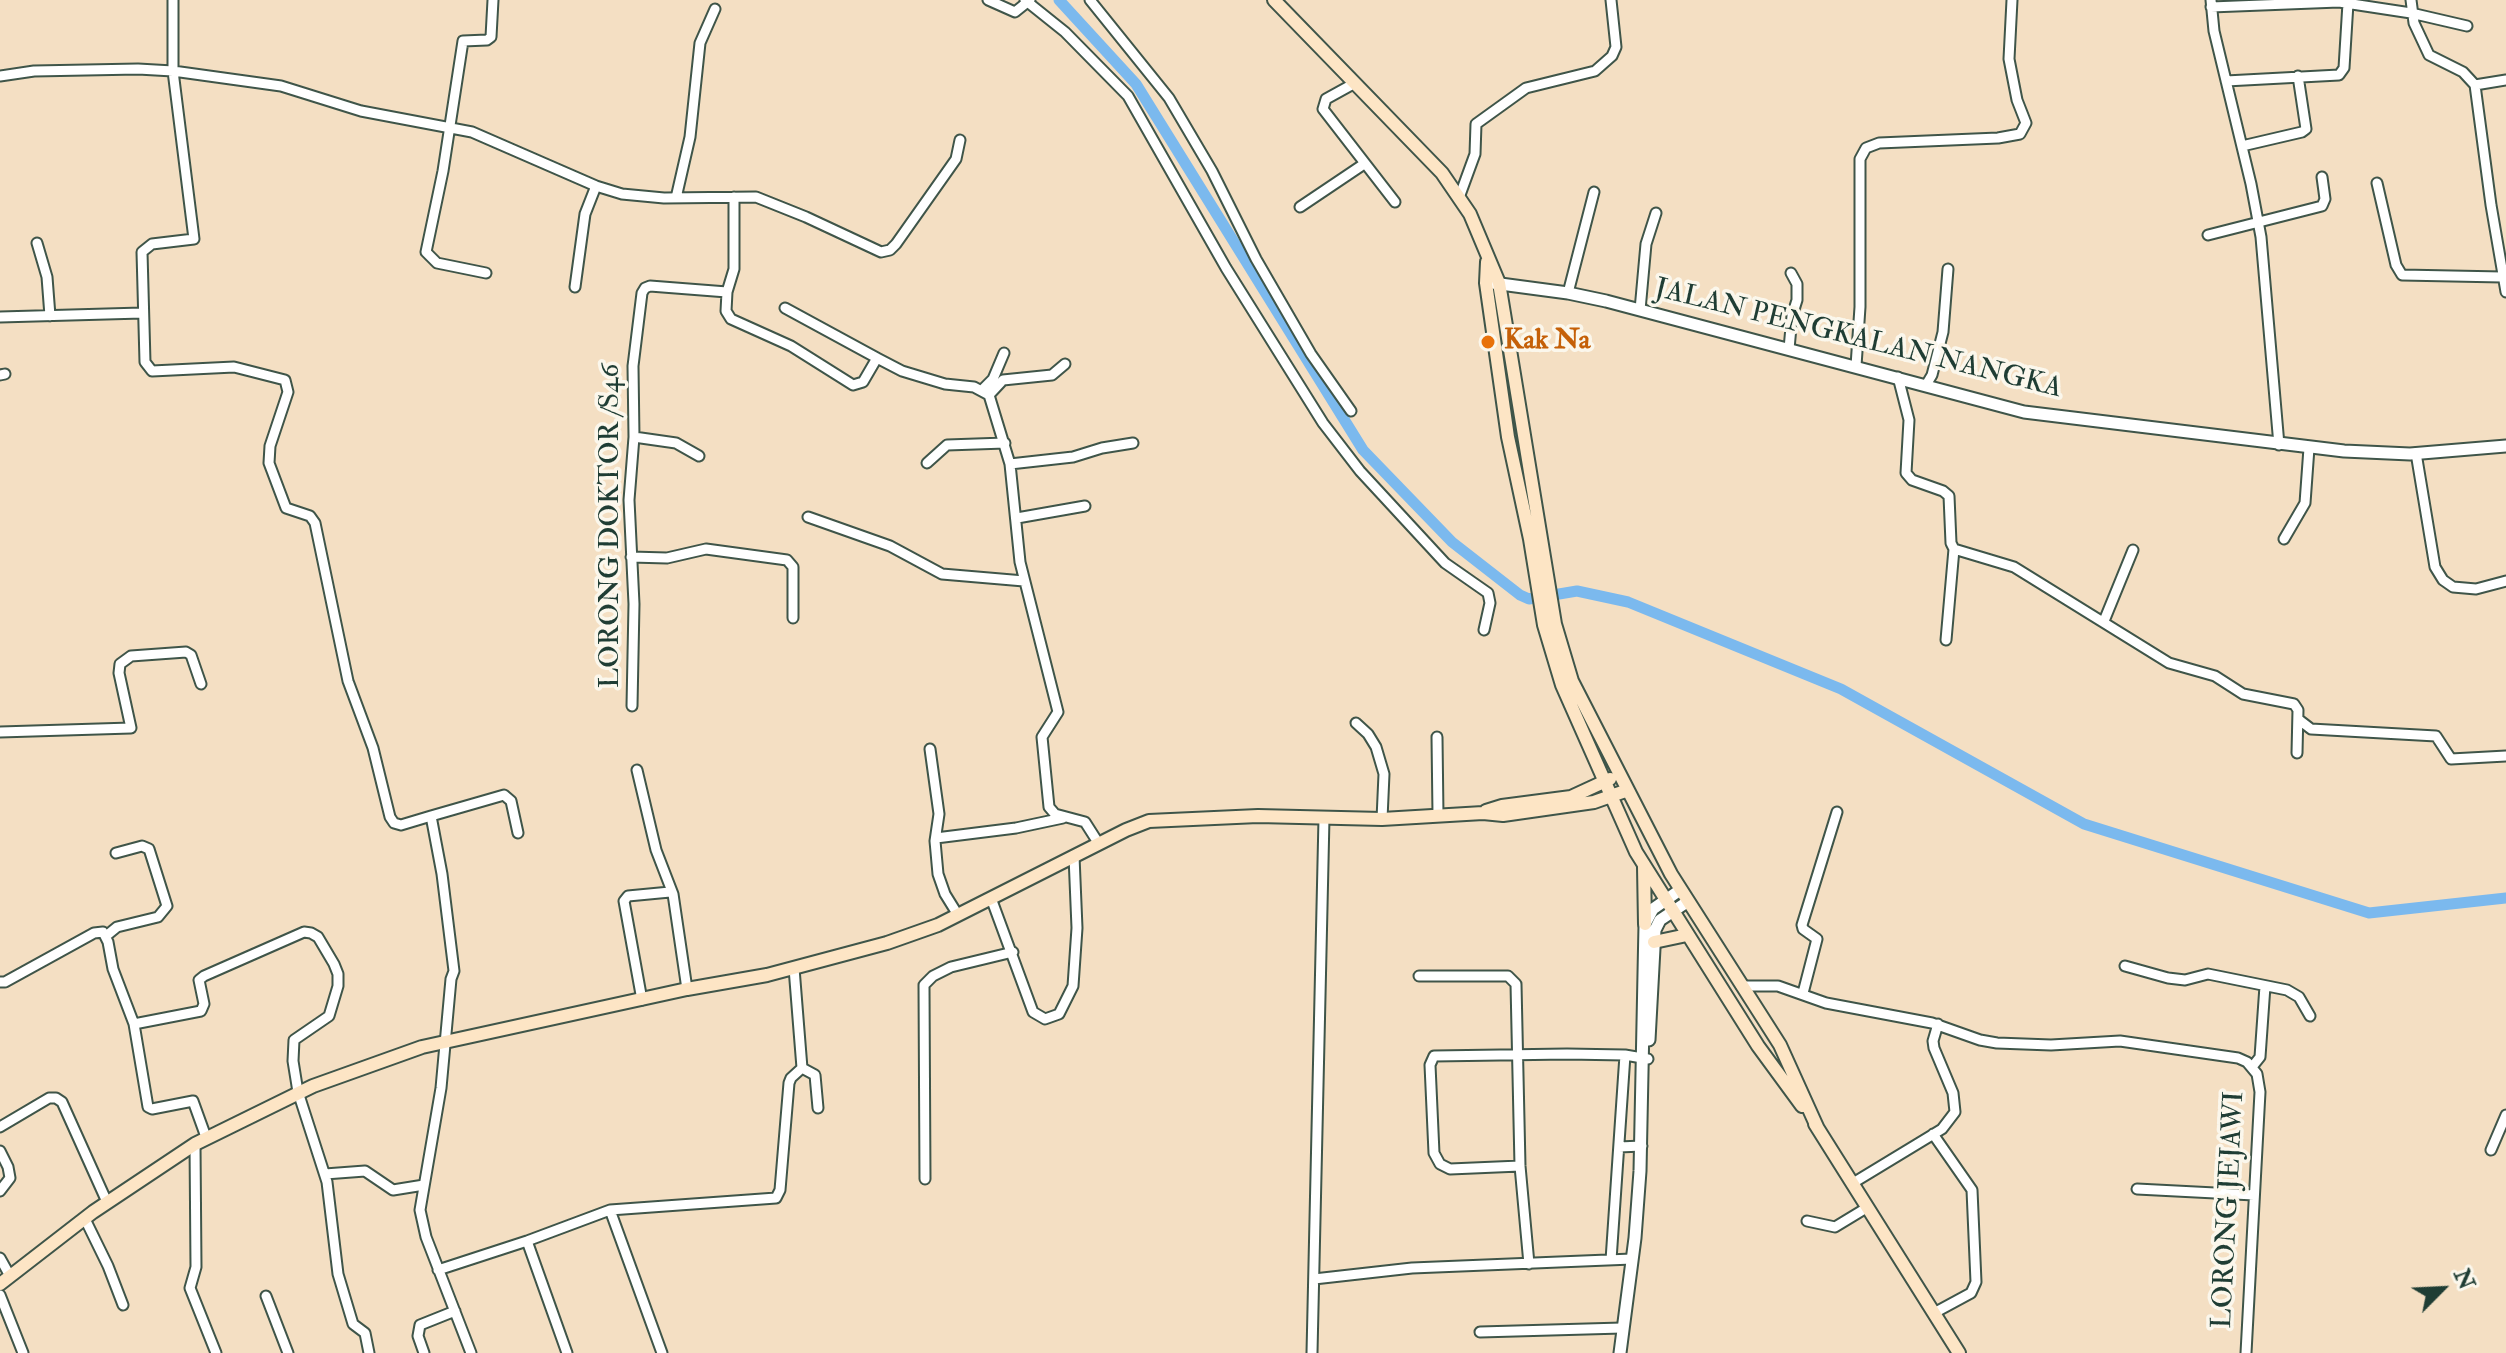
<!DOCTYPE html>
<style>
body{margin:0}
#map{position:relative;width:2506px;height:1353px;overflow:hidden;background:#f4dfc3;font-family:"IM FELL Double Pica",serif}
canvas{display:block}
.north{position:absolute;left:2402px;top:1249px;width:80px;height:80px;-webkit-text-stroke:6px #fbf7ec;paint-order:stroke;rotate:66deg;font-size:22px;font-weight:700;line-height:32px;text-align:center;color:#1f3d34}
.north::after{content:'';display:block;margin:auto;width:28px;height:36px;background:#1f3d34;clip-path:polygon(50% 0,100% 100%,50% 72%,0 100%)}
</style>
<div id="map">
<canvas width="2506" height="1353"></canvas>
<div class="north">N</div>
</div>
<script>
const ctx = document.querySelector('canvas').getContext('2d');
ctx.lineJoin = 'round';
const shape = rows => new Path2D(rows.map(r => 'M' + r).join(''));
function strokePath(path, color, width, dash) { ctx.strokeStyle = color; ctx.lineWidth = width; ctx.lineCap = dash ? 'butt' : 'round'; ctx.setLineDash(dash || []); ctx.stroke(path); }
function drawText(font, color, halo, rows, align = 'center') {
  ctx.font = font + ' "IM FELL Double Pica",serif'; ctx.lineWidth = 7; ctx.setLineDash([]); ctx.textBaseline = 'middle'; ctx.strokeStyle = halo; ctx.fillStyle = color; for (const [text, x, y, turn = 0] of rows) {
    ctx.save(); ctx.translate(x, y); ctx.rotate((+turn || 0) * Math.PI / 180); ctx.textAlign = isNaN(turn) ? turn : align; if (halo) ctx.strokeText(text, 0, 0); ctx.fillText(text, 0, 0); ctx.restore();
  }
}
strokePath(shape([
 [1059,0,1136,84,1363,450,1452,542,1520,595,1529,599,1577,591,1628,602,1841,689,2084,824,2369,913,2506,898]
]), '#7bb9ee', 11);
const minor = shape([
 [173,0,173,71,194,239,152,244,142,252,145,362,152,371,234,367,285,380,288,392,270,446,269,463,286,508,310,516,315,523,348,681,373,748,390,817,394,823,401,825,431,816,442,874,454,971,451,979,441,1088,420,1210,426,1237,471,1353],
 [988,0,1015,12,1030,0],
 [1025,0,1065,32,1128,96,1226,268,1323,423,1360,471,1445,563,1488,593,1490,603,1484,630],
 [1090,0,1169,98,1212,171,1256,259,1311,354,1351,411],
 [2211,0,2214,31,2251,184,2261,237,2279,445],
 [2411,0,2414,23,2429,55,2463,72,2475,85,2491,205,2506,292],
 [2211,7,2339,2,2411,13,2467,26],
 [0,76,34,71,138,69,173,71,281,86,361,111,472,132,596,186,622,194,664,198,756,197,806,217,881,252,890,250,896,244,956,159,960,140],
 [2226,81,2339,75,2344,68,2348,3],
 [1355,83,1326,99,1323,109,1395,202],
 [2475,85,2506,80],
 [2242,146,2302,132,2306,129,2298,76],
 [2377,183,2396,265,2402,275,2502,277],
 [1460,195,1475,154,1476,124,1526,88,1595,71,1612,56,1616,47,1611,0],
 [676,198,690,137,700,43,715,9],
 [1300,207,1364,164],
 [2208,235,2322,206,2325,199,2322,177],
 [37,243,47,277,50,316],
 [486,273,437,263,426,252,443,171,463,41,487,40,491,37,493,0],
 [575,287,585,214,596,186],
 [727,292,726,311,731,319,791,346,853,385,863,382,877,358,902,371,945,384,974,387,989,395,1010,464,1020,562,1058,712,1042,737,1049,807,1055,814,1085,822,1099,844],
 [1568,293,1594,192],
 [785,308,877,358],
 [1640,310,1646,244,1656,213],
 [0,317,142,313],
 [1789,349,1792,316,1797,300,1797,284,1791,273],
 [1856,366,1860,307,1860,159,1866,148,1879,143,1998,138,2020,134,2026,123,2017,100,2009,59,2012,0],
 [0,375,5,374],
 [1898,377,1909,420,1906,473,1912,480,1943,491,1949,496,1951,543,1954,549,2014,567,2169,663,2215,676,2243,694,2294,704,2298,710,2297,753],
 [1926,385,1932,375,1943,332,1948,269],
 [982,390,993,379,1004,353],
 [989,395,1003,380,1052,375,1065,364],
 [634,437,676,443,699,456],
 [2416,453,2435,567,2443,580,2453,587,2476,589,2506,581],
 [927,463,947,445,1005,443],
 [1010,464,1073,457,1102,448,1133,443],
 [808,517,890,546,942,574,1024,581],
 [1017,518,1085,506],
 [2284,539,2305,503,2309,448],
 [631,557,667,558,706,549,787,560,793,567,793,618],
 [2104,621,2133,550],
 [1946,640,1954,549],
 [632,706,634,604,629,500,634,437,633,366,642,293,645,288,650,286,727,292,734,269,734,197],
 [2298,719,2311,729,2436,736,2451,759,2506,756],
 [1356,723,1368,734,1376,747,1384,774,1382,819],
 [0,732,131,728,119,673,120,664,131,656,186,652,191,655,201,684],
 [1437,737,1438,815],
 [930,749,939,814,935,841,938,874,945,894,958,915],
 [637,770,656,850,673,894],
 [431,816,504,795,511,801,518,833],
 [936,838,1016,828,1063,818],
 [991,898,1033,1012,1045,1019,1059,1014,1073,986,1077,928,1074,856],
 [106,936,117,927,158,917,167,906,149,849,142,846,116,853],
 [2125,966,2168,978,2185,980,2208,974,2287,990,2299,997,2310,1016],
 [1419,976,1508,976,1516,984,1520,1166,1529,1264],
 [0,982,5,982,94,933,103,932,108,942,113,969,134,1024,148,1107,152,1109,193,1101,206,1137],
 [1741,986,1778,986,1826,1003,1932,1023,1980,1040,1997,1043,2051,1045,2120,1041,2238,1058,2247,1062,2257,1074,2260,1092,2246,1353],
 [1803,993,1817,939,1803,929,1802,925,1837,812],
 [642,1000,624,901,628,896,670,892,673,894,687,989],
 [134,1024,201,1011,204,1004,199,980,204,976,304,932,311,933,318,937,334,964,338,974,338,986,329,1016,294,1040,293,1061,298,1092,327,1182,338,1274,353,1324,365,1333,369,1353],
 [2252,1067,2260,1057,2265,986],
 [802,1068,815,1075,818,1108],
 [0,1127,49,1098,56,1098,62,1102,107,1202],
 [1933,1134,1972,1190,1976,1282,1971,1293,1934,1313],
 [195,1144,196,1267,190,1288,216,1353],
 [1619,1147,1642,1146],
 [2491,1150,2506,1115],
 [0,1151,8,1167,10,1178,0,1191],
 [1520,1166,1450,1169,1440,1164,1434,1153,1430,1065,1434,1056,1567,1054,1625,1055,1648,1059],
 [325,1174,365,1171,393,1190,424,1185],
 [925,1179,924,985,933,976,951,967,1013,952],
 [1853,1183,1942,1129,1955,1112,1953,1093,1934,1048,1933,1041,1938,1024],
 [2137,1189,2254,1195],
 [610,1210,662,1353],
 [85,1219,108,1266,123,1305],
 [1807,1221,1835,1227,1868,1207],
 [527,1241,567,1353],
 [0,1258,10,1276],
 [1611,1260,1625,1055],
 [438,1270,527,1241,610,1210,776,1198,780,1190,789,1083,791,1078,802,1068,794,968],
 [1314,1279,1412,1268,1632,1259],
 [0,1295,23,1353],
 [266,1296,288,1353],
 [1480,1332,1622,1328],
 [424,1353,418,1336,420,1325,455,1311],
 [1312,1353,1324,818]
]);
const tertiary = shape([
 [1493,283,1568,293,1606,301,2024,412,2344,451,2410,454,2506,446],
 [1649,1040,1655,930,1660,920,1687,902],
 [1620,1353,1635,1238,1640,1171,1645,924,1653,909,1680,890]
]);
const secondary = shape([
 [1274,0,1442,173,1470,214,1499,283,1555,624,1572,681,1671,874,1780,1045,1818,1129],
 [1487,262,1486,283,1508,437,1530,539,1544,625,1562,685,1636,852,1758,1046,1802,1106],
 [1486,811,1502,806,1571,797,1610,779],
 [1644,867,1645,924],
 [1654,942,1687,935],
 [1815,1124,1959,1353],
 [0,1284,93,1212,195,1144,313,1086,422,1047,687,989,767,975,887,943,938,925,1126,830,1149,821,1258,816,1382,819,1483,813,1503,815,1594,802,1628,790]
]);
strokePath(minor, '#3f5549', 13);
strokePath(tertiary, '#3f5549', 15);
strokePath(secondary, '#3f5549', 16);
strokePath(minor, '#fff', 9);
strokePath(tertiary, '#fff', 11);
strokePath(secondary, '#fde5c5', 12);
for (const [x, y, r, color] of [
 [1488,342,8,"#e8710a"]
]) { const dot = new Path2D(); dot.arc(x, y, r, 0, 2 * Math.PI); ctx.fillStyle = color; ctx.fill(dot); strokePath(dot, '#fbf7ec', 3); }
drawText('28px', '#1f3d34', '#fbf7ec', [
 ["JALAN PENGKALAN NANGKA",1858,340,14],
 ["LORONG DOKTOR /S46",612,526,-90],
 ["LORONG JEJAWI",2230,1210,-87]
]);
drawText('bold 28px', '#c56008', '#fbf7ec', [
 ["Kak Na",1504,342]
], 'left');
</script>
